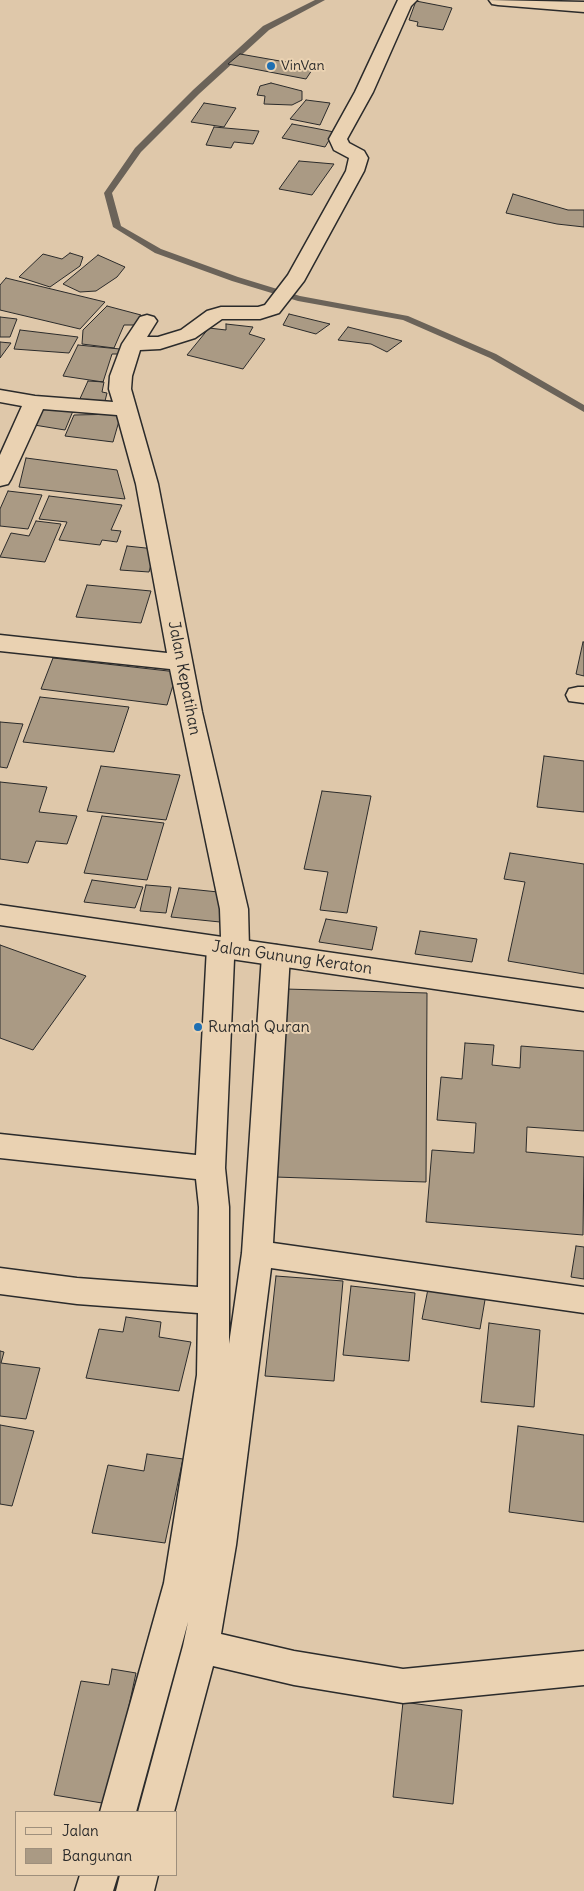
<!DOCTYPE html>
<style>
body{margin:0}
#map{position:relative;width:584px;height:1891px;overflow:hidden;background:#dfc8aa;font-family:Delius,sans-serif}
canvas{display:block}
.legend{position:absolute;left:15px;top:1811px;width:162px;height:65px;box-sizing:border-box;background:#ead2b2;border:1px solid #9e8f7c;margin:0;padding:6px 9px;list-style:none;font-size:15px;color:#2b2b2b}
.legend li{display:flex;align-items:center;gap:10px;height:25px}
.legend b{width:25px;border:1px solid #9e8f7c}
</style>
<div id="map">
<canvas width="584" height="1891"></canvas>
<ul class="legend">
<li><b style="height:6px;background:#ead2b2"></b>Jalan</li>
<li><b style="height:14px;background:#aa9a84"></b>Bangunan</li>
</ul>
</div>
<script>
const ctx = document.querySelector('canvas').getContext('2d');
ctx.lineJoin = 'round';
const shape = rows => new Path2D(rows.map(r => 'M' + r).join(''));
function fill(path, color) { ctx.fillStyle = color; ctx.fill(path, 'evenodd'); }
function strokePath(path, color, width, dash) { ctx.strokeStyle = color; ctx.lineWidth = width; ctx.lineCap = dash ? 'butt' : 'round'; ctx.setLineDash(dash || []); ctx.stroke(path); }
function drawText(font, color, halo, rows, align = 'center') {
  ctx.font = font + ' Delius,sans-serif'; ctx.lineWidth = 4; ctx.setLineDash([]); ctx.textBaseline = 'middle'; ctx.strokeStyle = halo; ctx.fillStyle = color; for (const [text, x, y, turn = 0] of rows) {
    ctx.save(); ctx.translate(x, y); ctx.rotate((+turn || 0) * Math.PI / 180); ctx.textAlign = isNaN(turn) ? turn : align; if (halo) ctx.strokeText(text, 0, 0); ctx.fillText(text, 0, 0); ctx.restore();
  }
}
fill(shape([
 [315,0,325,0,269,30,199,94,141,152,112,193,121,226,161,249,238,277,300,296,408,316,496,354,584,405,584,412,490,358,403,320,298,301,232,281,155,253,113,227,104,193,135,148,193,90,263,26,315,0]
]), '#6b6359');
const building = shape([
 [416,1,452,8,443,30,417,26,418,22,409,20,416,1],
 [240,54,314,67,306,79,228,64,240,54],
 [271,83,302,91,302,100,292,105,264,104,265,96,257,95,260,86,271,83],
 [306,100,330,103,320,125,290,119,306,100],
 [204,103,236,108,224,127,191,122,204,103],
 [292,124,314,128,334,132,325,147,282,138,292,124],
 [214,127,259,131,253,144,234,142,231,148,206,145,214,127],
 [299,161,334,164,312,195,279,189,299,161],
 [513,194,568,210,584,210,584,227,557,224,506,213,513,194],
 [70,253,83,257,80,266,50,287,19,277,43,254,62,259,70,253],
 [98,255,125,267,117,277,96,291,80,292,63,284,98,255],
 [6,278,105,302,80,329,0,310,0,285,6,278],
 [107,306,141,315,137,325,124,325,114,348,82,344,83,330,107,306],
 [289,314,330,324,316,334,283,325,289,314],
 [0,317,17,319,10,337,0,337,0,317],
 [226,324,253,327,249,334,265,339,243,369,187,355,209,328,226,330,226,324],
 [348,327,380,335,402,341,387,352,371,344,338,340,348,327],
 [20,330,78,337,69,353,14,349,20,330],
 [0,342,11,343,0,358,0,342],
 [78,345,120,349,121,354,112,354,103,382,63,376,78,345],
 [88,381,104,382,102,392,107,393,104,405,78,403,88,381],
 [38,406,73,411,65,430,28,424,38,406],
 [121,414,113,442,65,436,74,415,121,414],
 [26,458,117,470,125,499,19,487,26,458],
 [8,491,42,495,28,529,0,526,0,509,8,491],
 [49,496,122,505,111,530,121,531,117,542,102,540,100,545,59,540,67,522,39,519,49,496],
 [36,521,61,524,45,562,0,557,11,533,29,536,36,521],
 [127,546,155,549,149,572,120,570,127,546],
 [87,585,151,591,141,623,76,617,87,585],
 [583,642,584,642,584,676,576,674,583,642],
 [53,658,177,672,167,705,41,689,53,658],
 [40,697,129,707,114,752,23,742,40,697],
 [0,722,23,724,7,768,0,767,0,722],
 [544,756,584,761,584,812,537,807,544,756],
 [101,766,180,775,166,820,87,811,101,766],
 [0,782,47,787,39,812,77,816,67,844,36,841,28,863,0,859,0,782],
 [322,791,371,796,347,913,320,910,328,872,304,869,322,791],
 [102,816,164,823,147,880,84,873,102,816],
 [510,853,584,864,584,974,508,961,525,882,504,879,510,853],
 [92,880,143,887,135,908,84,902,92,880],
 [146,885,171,887,166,913,140,911,146,885],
 [179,888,228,893,220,922,171,917,179,888],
 [326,919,377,927,372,950,319,942,326,919],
 [420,931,477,939,472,962,415,954,420,931],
 [0,945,86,976,33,1050,0,1038,0,945],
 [285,989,427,993,426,1182,275,1177,285,989],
 [465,1043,494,1045,492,1065,520,1068,521,1046,584,1051,584,1131,527,1127,526,1152,584,1157,583,1235,426,1222,432,1150,474,1153,476,1123,437,1120,441,1077,462,1079,465,1043],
 [576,1246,584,1247,584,1279,571,1277,576,1246],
 [276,1276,343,1281,334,1381,265,1376,276,1276],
 [429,1284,486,1294,480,1329,422,1319,429,1284],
 [351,1286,415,1293,409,1361,343,1355,351,1286],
 [126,1317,161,1322,159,1337,191,1342,179,1391,86,1378,99,1329,123,1332,126,1317],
 [489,1323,540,1330,534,1407,481,1402,489,1323],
 [0,1351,4,1352,1,1363,40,1368,26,1419,0,1416,0,1351],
 [0,1425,34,1431,12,1506,0,1504,0,1425],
 [518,1426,584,1435,584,1522,509,1512,518,1426],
 [147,1454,183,1459,165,1543,92,1533,108,1465,144,1471,147,1454],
 [112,1669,136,1673,108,1804,54,1795,81,1681,109,1685,112,1669],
 [403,1702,462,1710,453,1804,393,1797,403,1702]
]);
fill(building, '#aa9a84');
strokePath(building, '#2b2b2b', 1);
const street = shape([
 [398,0,417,0,411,6,373,92,347,139,349,143,364,151,368,158,364,171,304,281,279,313,260,319,222,319,195,338,160,349,140,350,132,376,131,389,158,484,202,712,248,909,249,949,245,956,234,959,225,1168,229,1207,229,1344,242,1253,262,955,266,948,276,945,286,948,290,955,273,1243,584,1287,584,1313,271,1268,236,1545,221,1634,294,1651,403,1669,584,1651,584,1685,403,1703,294,1685,213,1666,174,1812,138,1812,183,1646,188,1622,136,1812,100,1812,164,1583,197,1375,198,1313,77,1304,0,1294,0,1268,77,1278,198,1287,199,1207,196,1179,0,1158,0,1134,196,1155,207,947,211,940,221,937,220,909,170,669,0,651,0,635,167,653,136,484,117,415,43,409,11,479,8,484,0,486,0,455,22,406,0,402,0,390,35,396,113,402,109,389,110,376,122,344,140,317,147,315,154,317,157,321,147,337,158,337,181,330,207,311,221,307,258,307,265,305,288,275,346,171,349,158,334,150,329,139,355,92,398,0],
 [489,0,584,2,584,12,498,5,492,4,489,0],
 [578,687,584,687,584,703,569,701,566,695,569,689,578,687],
 [80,1875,118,1875,113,1891,75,1891,80,1875],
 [120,1875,158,1875,154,1891,116,1891,120,1875]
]);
const secondary = shape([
 [0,905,584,989,584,1011,0,925,0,905]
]);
strokePath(street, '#2b2b2b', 3);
strokePath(secondary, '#2b2b2b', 3);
fill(street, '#ead2b2');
fill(secondary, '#ead2b2');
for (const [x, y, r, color] of [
 [271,66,5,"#1f6fb2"],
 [198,1027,5,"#1f6fb2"]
]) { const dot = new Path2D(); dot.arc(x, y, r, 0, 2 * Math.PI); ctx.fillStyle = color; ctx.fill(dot); strokePath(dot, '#ead2b2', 2); }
drawText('14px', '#2b2b2b', '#ead2b2', [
 ["VinVan",281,66]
], 'left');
drawText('16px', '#2b2b2b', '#ead2b2', [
 ["Jalan Kepatihan",184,678,79],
 ["Jalan Gunung Keraton",292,958,8]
]);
drawText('16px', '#2b2b2b', '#ead2b2', [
 ["Rumah Quran",208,1027]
], 'left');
</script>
